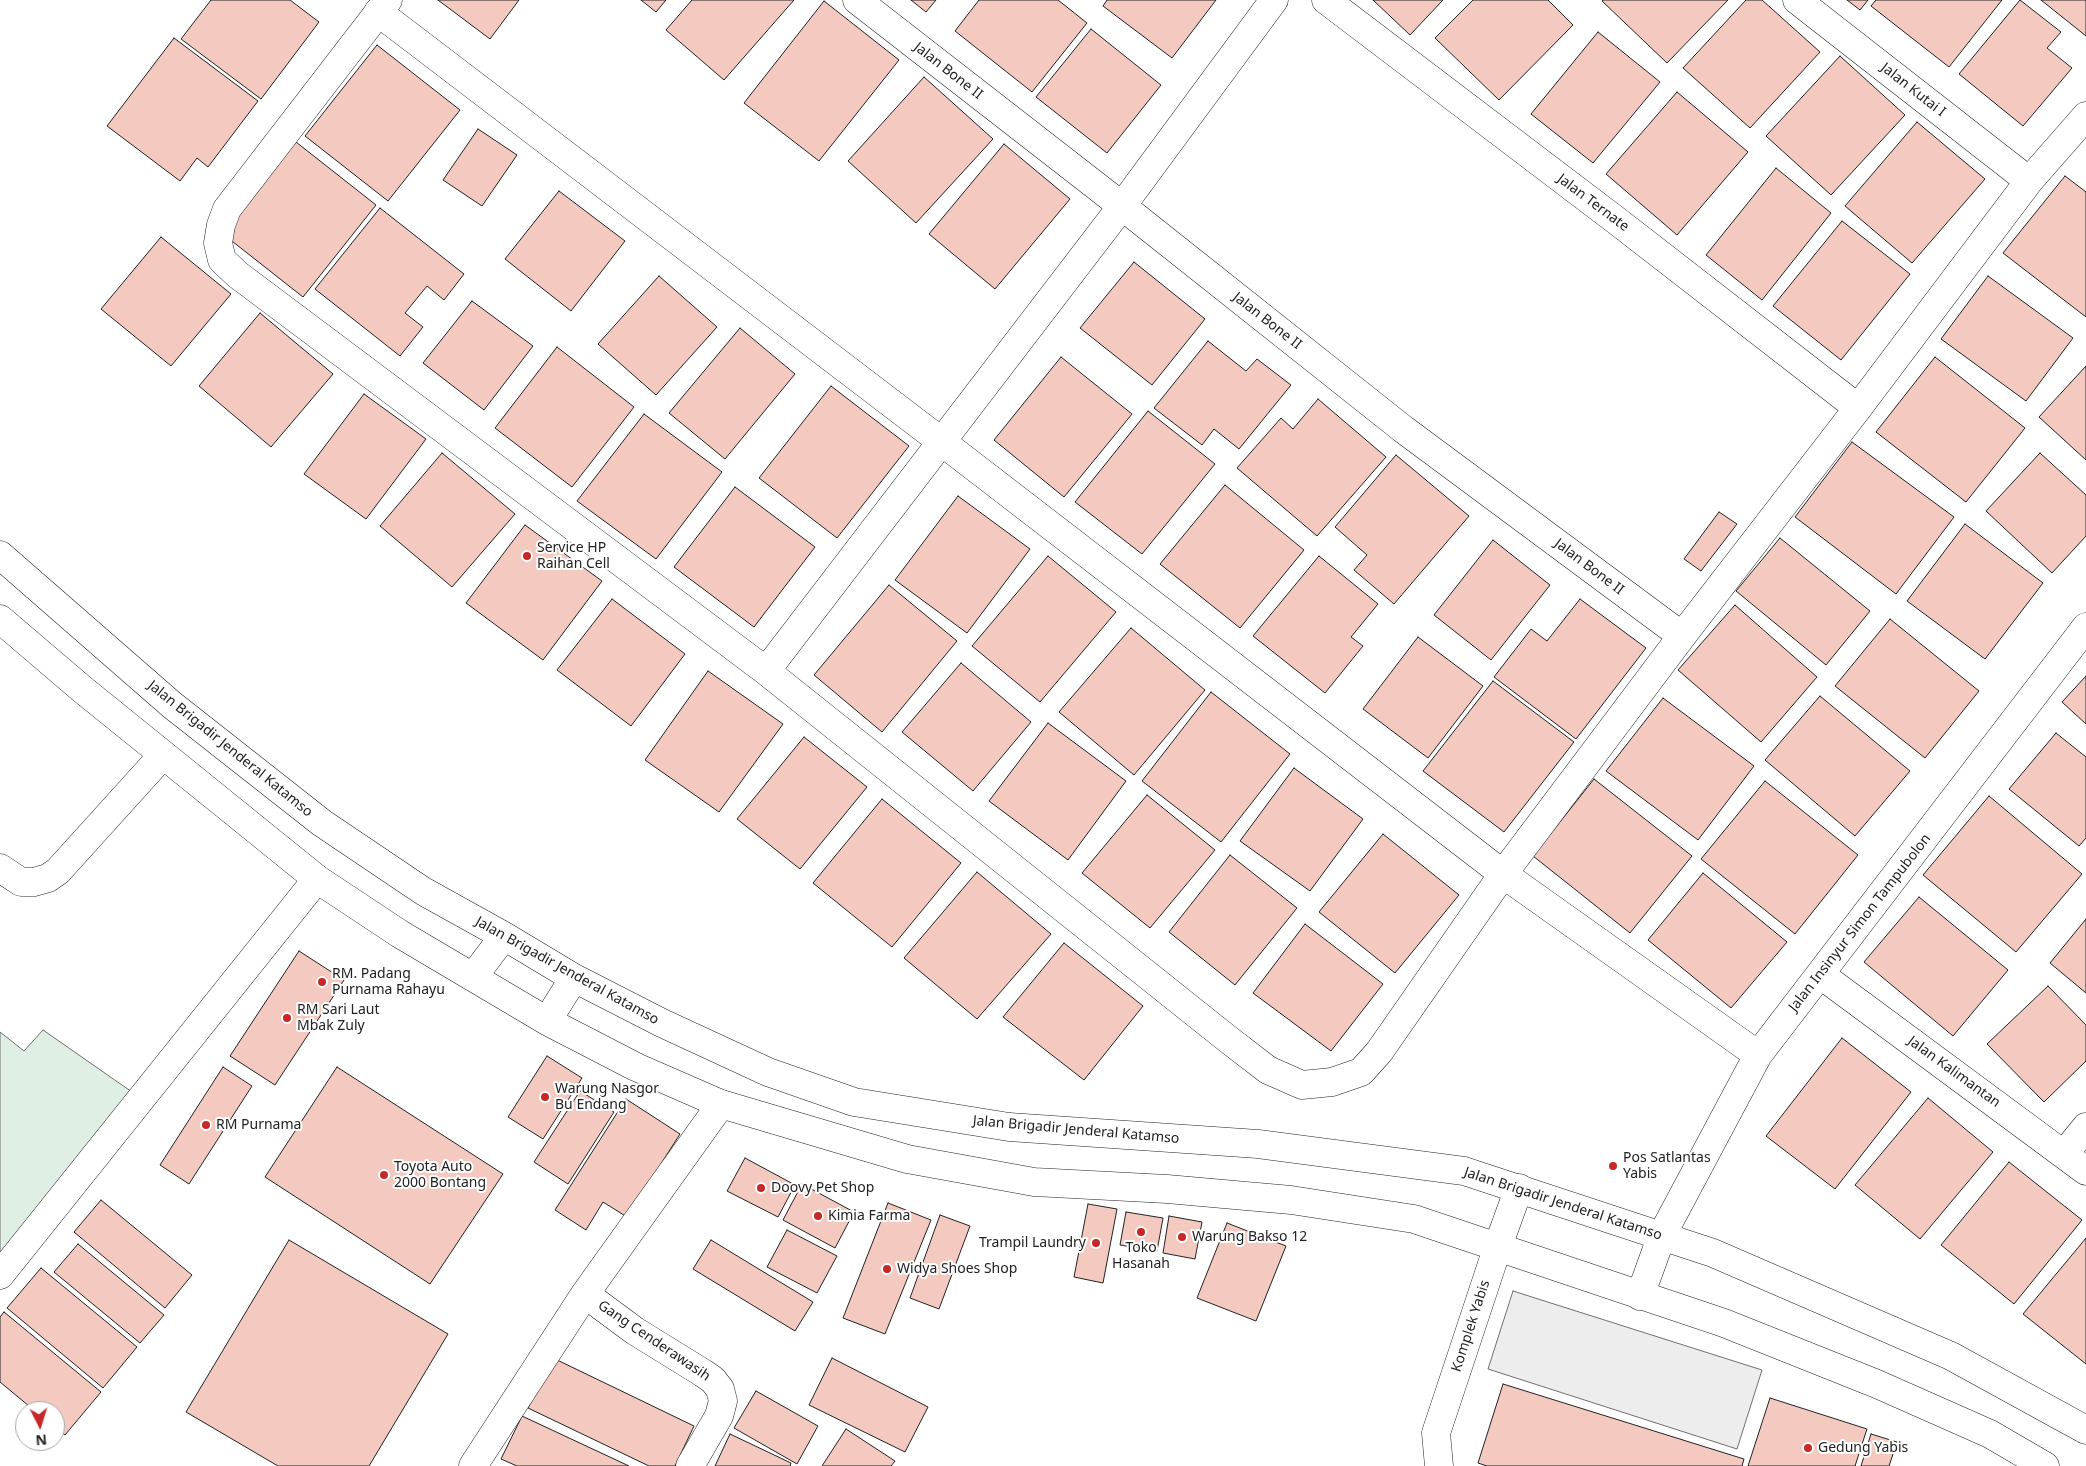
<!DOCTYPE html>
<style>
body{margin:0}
#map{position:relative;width:2086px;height:1466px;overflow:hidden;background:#fff;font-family:"Noto Sans",sans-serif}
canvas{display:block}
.north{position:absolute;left:15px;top:1401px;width:50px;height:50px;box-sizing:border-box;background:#fff;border:1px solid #a7a7a7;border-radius:50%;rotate:175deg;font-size:14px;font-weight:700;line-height:20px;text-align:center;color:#222}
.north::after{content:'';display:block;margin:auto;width:18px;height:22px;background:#c62828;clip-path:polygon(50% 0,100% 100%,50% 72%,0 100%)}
</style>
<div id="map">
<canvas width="2086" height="1466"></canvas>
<div class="north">N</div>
</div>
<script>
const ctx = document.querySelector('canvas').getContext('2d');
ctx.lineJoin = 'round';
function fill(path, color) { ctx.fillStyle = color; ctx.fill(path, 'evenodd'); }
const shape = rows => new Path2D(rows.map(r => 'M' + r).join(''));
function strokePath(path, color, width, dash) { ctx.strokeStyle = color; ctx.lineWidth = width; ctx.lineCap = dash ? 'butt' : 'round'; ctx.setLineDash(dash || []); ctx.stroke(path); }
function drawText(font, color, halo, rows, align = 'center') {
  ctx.font = font + ' "Noto Sans",sans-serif'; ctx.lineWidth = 4; ctx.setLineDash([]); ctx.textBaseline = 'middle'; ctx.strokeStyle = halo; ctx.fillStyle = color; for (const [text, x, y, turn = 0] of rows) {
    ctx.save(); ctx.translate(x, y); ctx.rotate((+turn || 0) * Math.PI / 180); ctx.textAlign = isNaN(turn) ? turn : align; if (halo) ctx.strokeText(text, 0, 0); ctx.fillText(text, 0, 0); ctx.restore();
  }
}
const green = shape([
 [43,1030,132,1092,0,1256,0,1032,24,1051,43,1030]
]);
fill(green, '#e0efe3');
strokePath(green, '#6f6f6f', 1);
const parking = shape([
 [1513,1291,1762,1370,1737,1449,1488,1369,1513,1291]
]);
fill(parking, '#ededed');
strokePath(parking, '#6f6f6f', 1);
const building = shape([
 [211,0,290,0,319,22,261,99,181,39,211,0],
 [438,0,519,0,490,39,438,0],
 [641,0,666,0,656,12,641,0],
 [692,0,794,0,724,80,666,30,692,0],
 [911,0,936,0,926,12,911,0],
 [979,0,1058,0,1087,23,1032,92,955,31,979,0],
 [1107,0,1216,0,1172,58,1103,6,1107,0],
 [1373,0,1443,0,1410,35,1373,0],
 [1473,0,1548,0,1573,25,1499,100,1435,38,1473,0],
 [1603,0,1728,0,1667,63,1602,1,1603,0],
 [1746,0,1762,0,1820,52,1750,128,1683,68,1746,0],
 [1847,0,1868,0,1860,10,1847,0],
 [1876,0,2002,0,1949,67,1871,6,1876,0],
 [2020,0,2061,32,2047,48,2072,68,2023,126,1959,74,2020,0],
 [2041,0,2086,0,2086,36,2041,0],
 [824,1,899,60,819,161,744,103,824,1],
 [1091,29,1161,85,1107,153,1036,97,1091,29],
 [1598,32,1660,82,1593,163,1531,114,1598,32],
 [174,38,258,101,208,167,197,158,180,181,107,126,174,38],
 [377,45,460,110,388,201,305,136,377,45],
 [1840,56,1905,115,1831,195,1766,136,1840,56],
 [924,77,993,139,916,223,848,161,924,77],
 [1677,92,1748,152,1677,235,1606,174,1677,92],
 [1917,122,1985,179,1912,263,1845,206,1917,122],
 [478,129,517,155,482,206,443,180,478,129],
 [296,142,376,205,303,297,223,234,296,142],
 [1004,144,1070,199,995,289,929,234,1004,144],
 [1776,168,1831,213,1762,300,1706,255,1776,168],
 [2065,176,2086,192,2086,317,2003,253,2065,176],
 [559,191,625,241,571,311,505,259,559,191],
 [380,208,464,274,444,300,427,286,405,313,423,327,400,356,315,289,380,208],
 [1842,221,1910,274,1841,360,1773,306,1842,221],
 [161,237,231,294,171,366,101,309,161,237],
 [1134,262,1205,319,1152,385,1080,328,1134,262],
 [659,276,717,327,656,395,598,344,659,276],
 [1988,276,2073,338,2026,401,1941,339,1988,276],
 [472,301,533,346,484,410,423,363,472,301],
 [260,313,333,374,271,447,199,386,260,313],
 [740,328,795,374,725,459,669,413,740,328],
 [1208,341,1246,371,1257,359,1291,385,1239,449,1214,429,1202,445,1154,408,1208,341],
 [557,347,634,407,572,487,495,428,557,347],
 [1061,357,1132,414,1064,497,994,440,1061,357],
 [1935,357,2025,428,1966,502,1876,432,1935,357],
 [2086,366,2086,460,2039,417,2086,366],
 [831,386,909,446,837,538,759,478,831,386],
 [364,394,426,439,366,519,304,474,364,394],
 [1318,399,1386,457,1317,536,1237,468,1281,418,1293,429,1318,399],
 [1148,411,1215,464,1142,554,1075,502,1148,411],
 [644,414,722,472,656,559,577,501,644,414],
 [1852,442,1954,517,1896,594,1795,517,1852,442],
 [442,453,515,514,452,587,380,526,442,453],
 [2040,453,2086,495,2086,536,2052,573,1986,511,2040,453],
 [1396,455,1469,516,1394,604,1354,570,1367,555,1335,527,1396,455],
 [1225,485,1304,550,1240,628,1160,564,1225,485],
 [735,487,815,547,754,627,674,567,735,487],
 [958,496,1030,549,967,633,895,580,958,496],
 [1719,512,1737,524,1701,571,1684,559,1719,512],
 [1965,524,2043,583,1985,659,1907,601,1965,524],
 [525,525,602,581,543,660,466,603,525,525],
 [1780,538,1870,611,1826,665,1736,591,1780,538],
 [1493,540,1550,585,1491,660,1434,615,1493,540],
 [1048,556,1116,612,1040,702,972,646,1048,556],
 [1319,556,1378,604,1351,637,1363,646,1325,693,1253,636,1319,556],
 [889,585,957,641,882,732,814,675,889,585],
 [612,599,685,654,631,726,557,670,612,599],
 [1580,599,1646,648,1576,739,1494,677,1531,629,1547,641,1580,599],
 [1735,605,1817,677,1761,742,1678,670,1735,605],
 [1890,619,1979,691,1925,758,1835,686,1890,619],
 [1131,628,1205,690,1134,775,1059,712,1131,628],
 [1418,637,1483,686,1428,758,1363,709,1418,637],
 [961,663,1031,722,973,791,902,732,961,663],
 [708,671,783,724,719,812,645,760,708,671],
 [2086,676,2086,724,2062,702,2086,676],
 [1493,681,1574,742,1504,832,1423,771,1493,681],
 [1211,692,1290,754,1221,842,1142,781,1211,692],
 [1820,696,1910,771,1855,836,1765,760,1820,696],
 [1663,698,1754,766,1698,840,1606,771,1663,698],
 [1048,723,1126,781,1068,860,989,801,1048,723],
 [2056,733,2086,757,2086,838,2079,846,2009,789,2056,733],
 [804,737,867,787,800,869,737,819,804,737],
 [1294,768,1363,819,1310,891,1240,841,1294,768],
 [1594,779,1692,856,1630,933,1533,856,1594,779],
 [1765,781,1858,855,1795,934,1701,859,1765,781],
 [1147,795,1215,850,1150,928,1082,873,1147,795],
 [1989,796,2082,874,2016,952,1923,875,1989,796],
 [882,799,961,863,892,947,813,883,882,799],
 [1383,834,1459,895,1395,973,1319,912,1383,834],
 [1230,855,1297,908,1235,985,1169,932,1230,855],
 [977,872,1051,934,977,1019,904,958,977,872],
 [1703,873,1787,942,1731,1008,1648,940,1703,873],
 [1919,897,2008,970,1953,1036,1864,962,1919,897],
 [2086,919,2086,993,2050,963,2086,919],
 [1305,924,1383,984,1331,1051,1253,993,1305,924],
 [1064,943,1143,1006,1084,1080,1003,1017,1064,943],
 [299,951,344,980,275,1085,230,1056,299,951],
 [2048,986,2086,1025,2086,1061,2044,1102,1987,1044,2048,986],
 [1842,1038,1911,1092,1835,1189,1766,1136,1842,1038],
 [547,1056,582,1078,543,1139,508,1117,547,1056],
 [223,1067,252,1086,189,1184,160,1165,223,1067],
 [337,1067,503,1174,430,1284,265,1177,337,1067],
 [580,1091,614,1112,568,1184,534,1162,580,1091],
 [1928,1098,1993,1152,1920,1239,1855,1185,1928,1098],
 [626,1099,680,1134,627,1217,603,1202,586,1230,555,1210,626,1099],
 [745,1158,795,1185,778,1217,727,1191,745,1158],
 [2009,1162,2082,1220,2014,1304,1941,1245,2009,1162],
 [802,1184,854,1212,835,1248,783,1220,802,1184],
 [101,1200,192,1275,165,1308,74,1232,101,1200],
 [888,1203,931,1220,885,1334,843,1318,888,1203],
 [1088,1204,1117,1209,1103,1283,1074,1277,1088,1204],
 [1126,1212,1163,1218,1157,1251,1120,1245,1126,1212],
 [940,1215,970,1226,939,1309,910,1298,940,1215],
 [1169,1216,1202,1222,1195,1259,1163,1253,1169,1216],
 [1227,1223,1286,1246,1256,1321,1197,1298,1227,1223],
 [787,1230,837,1256,817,1293,767,1267,787,1230],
 [2086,1238,2086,1364,2023,1314,2086,1238],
 [289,1240,448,1334,369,1466,278,1466,186,1412,289,1240],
 [711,1240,813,1302,795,1331,693,1269,711,1240],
 [78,1244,164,1315,140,1343,54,1272,78,1244],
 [41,1268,137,1347,103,1388,7,1308,41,1268],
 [4,1312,101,1392,65,1435,55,1427,55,1411,35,1411,0,1382,0,1317,4,1312],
 [553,1358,694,1426,675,1466,649,1466,528,1408,553,1358],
 [832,1358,928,1407,905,1452,809,1405,832,1358],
 [1503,1384,1744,1459,1742,1466,1487,1466,1478,1463,1503,1384],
 [756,1391,818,1426,797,1464,734,1428,756,1391],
 [1770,1398,1867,1429,1855,1466,1748,1466,1770,1398],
 [522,1416,629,1466,517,1466,501,1459,522,1416],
 [846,1429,895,1461,891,1466,822,1466,846,1429],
 [730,1434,791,1463,790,1466,715,1466,730,1434],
 [1871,1434,1897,1442,1889,1466,1861,1466,1871,1434]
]);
fill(building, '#f3c9c0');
strokePath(building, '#222', 1);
const minor = shape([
 [388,0,227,209,221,225,218,243,222,260,238,275,766,671,1229,1040,1268,1070,1302,1085,1332,1082,1361,1072,1379,1052,1503,874,1682,636,1858,408,2029,181,2086,116],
 [857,0,1122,206,1403,429,1682,636],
 [1326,0,1617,221,1858,408],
 [1797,0,2029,181],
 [378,12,942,442,1503,874,1758,1055],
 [766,671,1122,206,1274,0],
 [0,868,21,882,34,882,48,878,58,871,163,755],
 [1821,975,2086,1171],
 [2064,1154,2086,1127],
 [0,1275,317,879],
 [1640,1296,1662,1235,1758,1055,2086,627],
 [473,1466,585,1294],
 [690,1466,719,1416,723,1401,720,1389,713,1380,703,1373,635,1331,585,1294,721,1104],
 [1439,1466,1436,1433,1498,1246,1519,1188]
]);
const major = shape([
 [0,555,172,705,322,823,423,891,504,936,574,978,662,1023,768,1072,854,1102,1009,1127,1258,1144,1464,1171,1713,1253,1951,1356,2086,1430],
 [0,619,82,689,317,879,400,934,547,1021,636,1067,721,1104,907,1159,1034,1182,1167,1189,1291,1200,1414,1219,1724,1323,1877,1384,1990,1434,2045,1466],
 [473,977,504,936],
 [547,1021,574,978]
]);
strokePath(minor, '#222', 29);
strokePath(major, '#222', 29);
strokePath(minor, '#fff', 28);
strokePath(major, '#fff', 28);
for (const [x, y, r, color] of [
 [527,556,5,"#c62828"],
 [322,982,5,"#c62828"],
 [287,1018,5,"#c62828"],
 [545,1097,5,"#c62828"],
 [206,1125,5,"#c62828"],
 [1613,1166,5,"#c62828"],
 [384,1175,5,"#c62828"],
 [761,1188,5,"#c62828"],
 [818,1216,5,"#c62828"],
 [1141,1232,5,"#c62828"],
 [1182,1237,5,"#c62828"],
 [1096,1243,5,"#c62828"],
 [887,1269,5,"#c62828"],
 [1808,1448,5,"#c62828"]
]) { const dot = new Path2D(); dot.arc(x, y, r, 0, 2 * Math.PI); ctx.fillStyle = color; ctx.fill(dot); strokePath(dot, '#fff', 2); }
drawText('14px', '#222', '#fff', [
 ["Jalan Bone II",948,71,38],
 ["Jalan Kutai I",1913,90,38],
 ["Jalan Ternate",1593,203,37],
 ["Jalan Bone II",1267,321,38],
 ["Jalan Bone II",1589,567,37],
 ["Jalan Brigadir Jenderal Katamso",230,749,39],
 ["Jalan Insinyur Simon Tampubolon",1860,923,-52],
 ["Jalan Brigadir Jenderal Katamso",567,971,29],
 ["Jalan Kalimantan",1954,1072,36],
 ["Jalan Brigadir Jenderal Katamso",1076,1130,5],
 ["Jalan Brigadir Jenderal Katamso",1563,1204,18],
 ["Komplek Yabis",1471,1326,-72],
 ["Gang Cenderawasih",654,1341,34]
]);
drawText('14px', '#222', '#fff', [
 ["Service HP",537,548],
 ["Raihan Cell",537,564],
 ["RM. Padang",332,974],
 ["Purnama Rahayu",332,990],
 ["RM Sari Laut",297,1010],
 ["Mbak Zuly",297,1026],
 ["Warung Nasgor",555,1089],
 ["Bu Endang",555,1105],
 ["RM Purnama",216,1125],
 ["Pos Satlantas",1623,1158],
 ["Yabis",1623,1174],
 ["Toyota Auto",394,1167],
 ["2000 Bontang",394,1183],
 ["Doovy Pet Shop",771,1188],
 ["Kimia Farma",828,1216],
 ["Warung Bakso 12",1192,1237],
 ["Trampil Laundry",1086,1243,"right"],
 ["Toko",1141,1248,"center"],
 ["Hasanah",1141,1264,"center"],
 ["Widya Shoes Shop",897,1269],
 ["Gedung Yabis",1818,1448]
], 'left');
</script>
